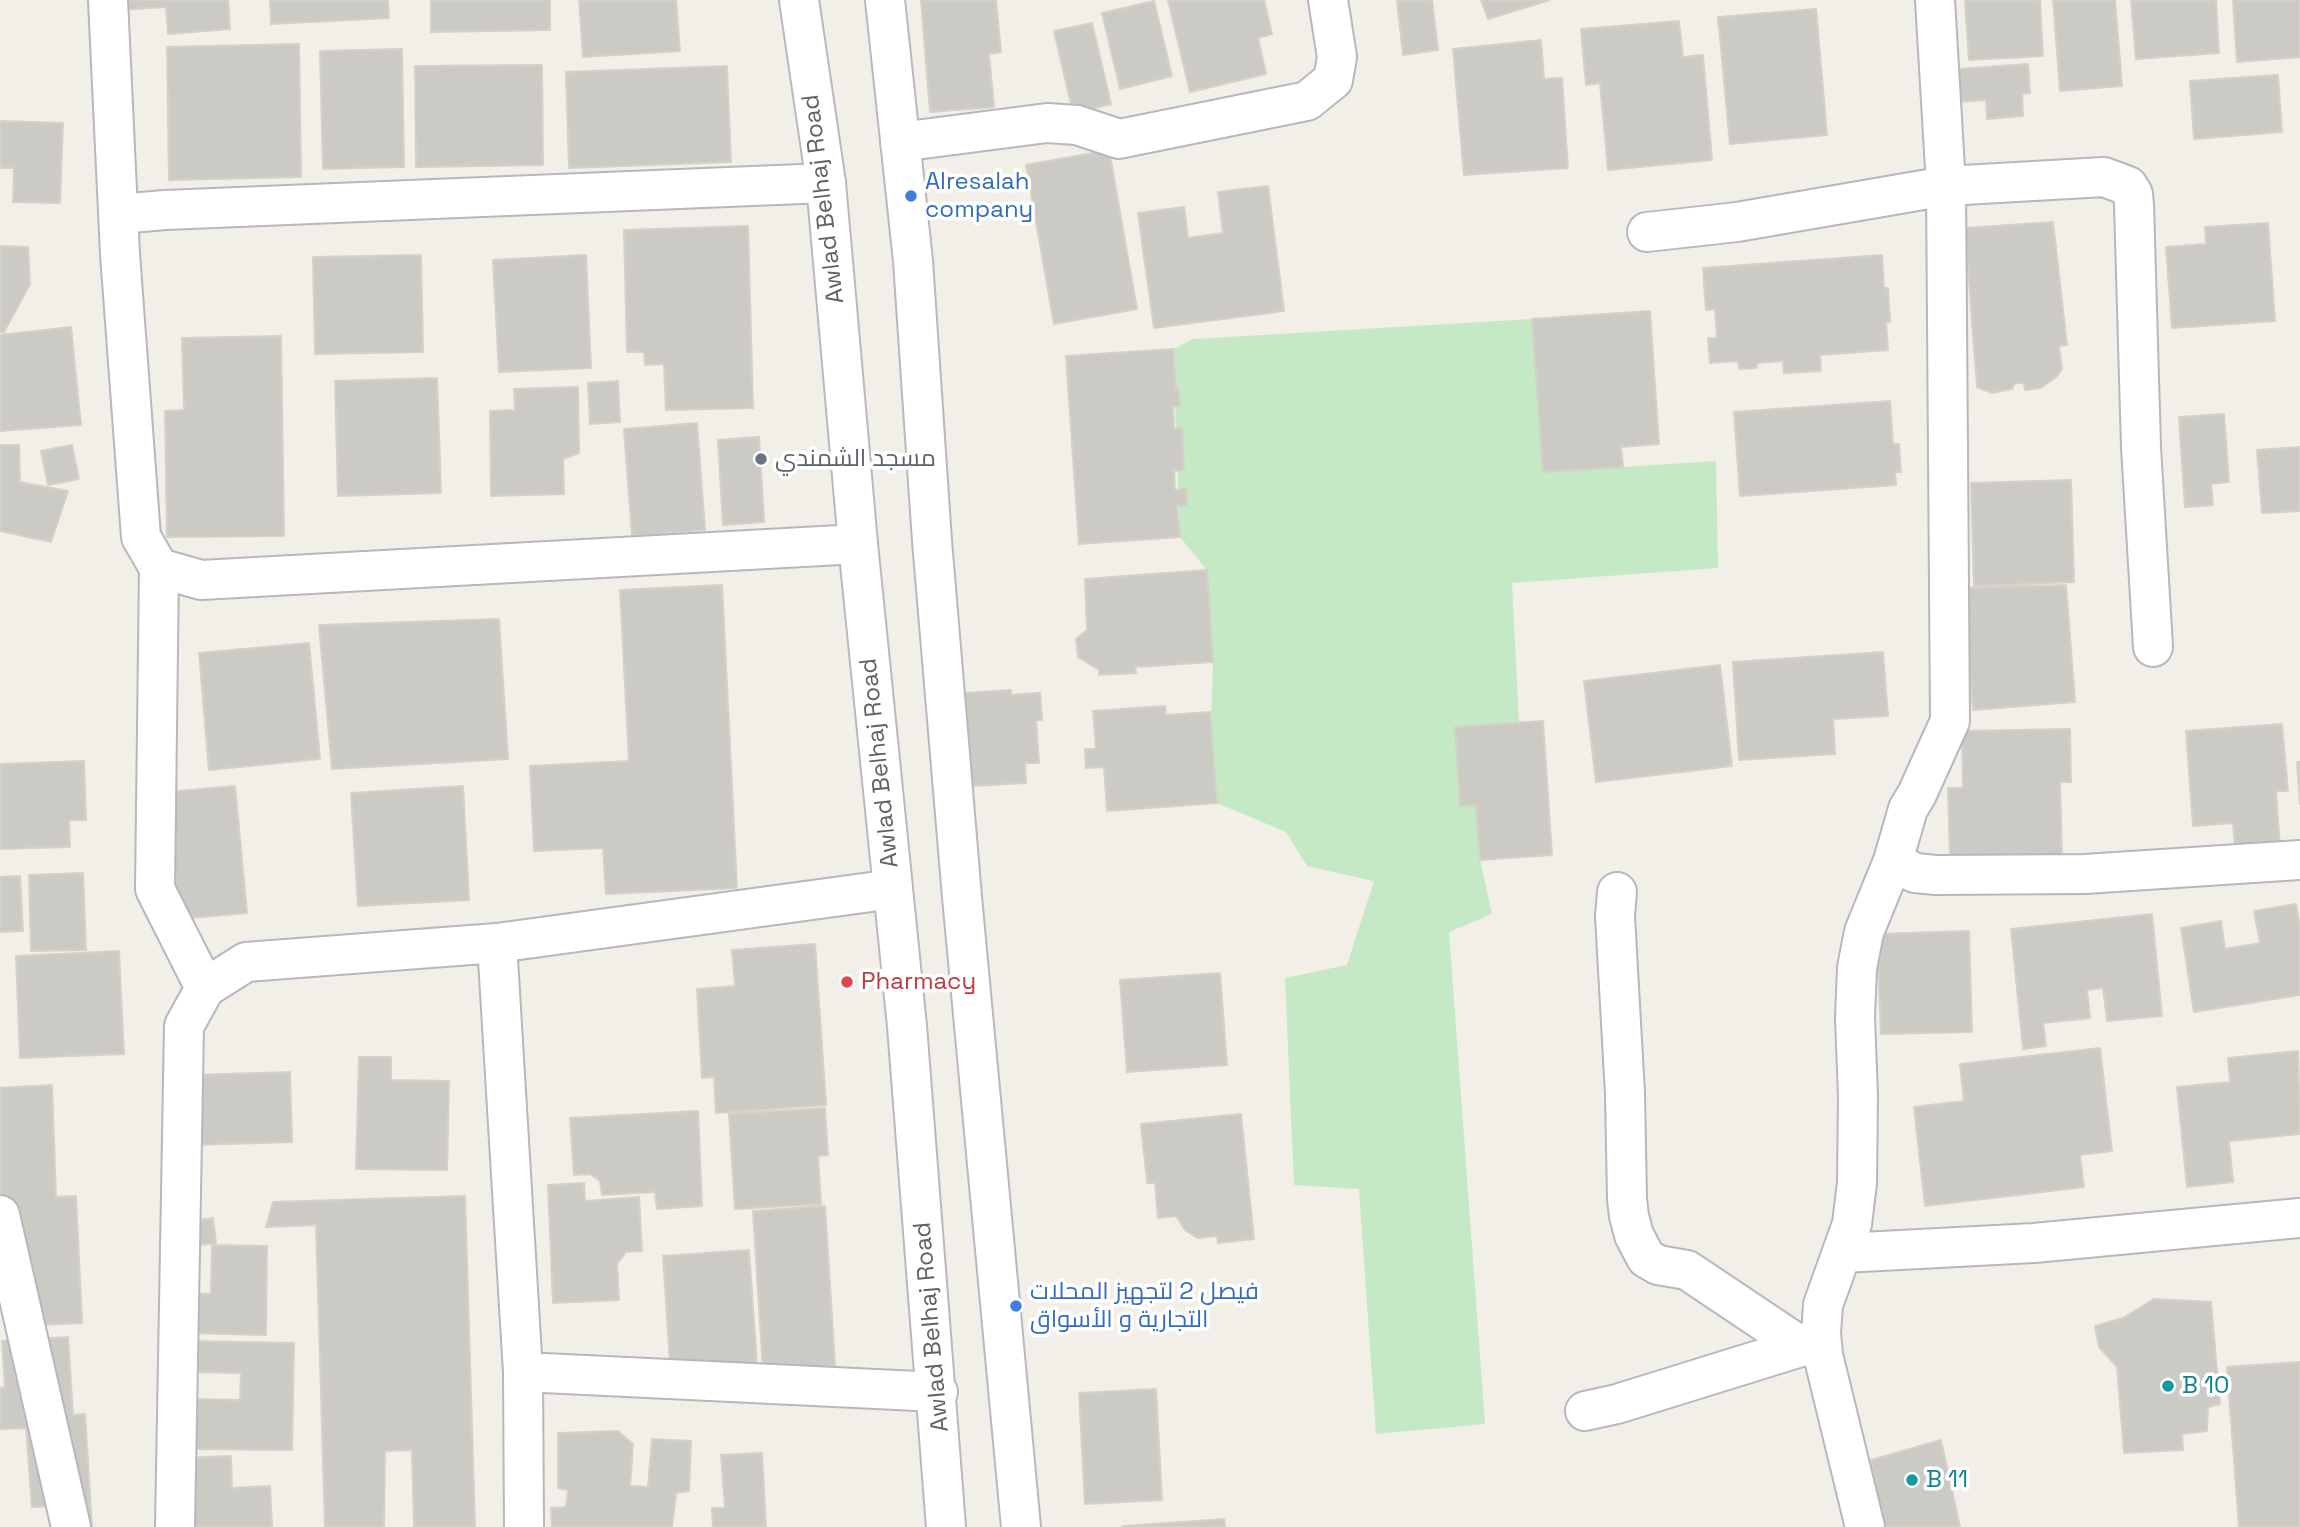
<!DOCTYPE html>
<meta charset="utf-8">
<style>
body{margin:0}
canvas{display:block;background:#f1efe8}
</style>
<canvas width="2300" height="1527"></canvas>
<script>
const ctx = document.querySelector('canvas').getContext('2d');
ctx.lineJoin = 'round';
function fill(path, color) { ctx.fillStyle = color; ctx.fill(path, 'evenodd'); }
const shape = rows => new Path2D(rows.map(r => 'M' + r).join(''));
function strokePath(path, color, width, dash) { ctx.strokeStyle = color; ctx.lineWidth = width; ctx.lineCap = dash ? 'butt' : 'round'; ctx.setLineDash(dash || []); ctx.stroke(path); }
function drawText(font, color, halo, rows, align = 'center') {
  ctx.font = font + ' "Space Grotesk",Cairo,sans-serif'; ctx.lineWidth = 7; ctx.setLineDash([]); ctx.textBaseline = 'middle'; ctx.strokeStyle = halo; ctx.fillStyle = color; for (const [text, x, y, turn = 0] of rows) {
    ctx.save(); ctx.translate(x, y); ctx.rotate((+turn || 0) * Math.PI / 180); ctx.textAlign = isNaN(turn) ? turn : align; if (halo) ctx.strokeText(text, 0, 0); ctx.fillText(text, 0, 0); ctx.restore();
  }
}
fill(shape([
 [1532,319,1543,472,1716,461,1718,568,1512,583,1519,723,1455,727,1460,806,1476,805,1480,860,1492,914,1449,932,1485,1424,1376,1434,1359,1189,1294,1185,1285,978,1347,965,1374,881,1307,866,1286,832,1217,803,1211,726,1213,662,1207,570,1180,537,1173,349,1194,339]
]), '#c5e8c5');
const building = shape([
 [119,0,228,0,230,29,168,34,166,7,120,10,119,0],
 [270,0,388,0,389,18,271,24,270,0],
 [431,0,550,0,550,30,431,32,431,0],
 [579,0,676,0,680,51,583,57,579,0],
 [921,0,996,0,1001,52,989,54,994,107,930,112,921,0],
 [1168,0,1264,0,1272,34,1258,38,1266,74,1190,92,1168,0],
 [1397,0,1432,0,1438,50,1403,55,1397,0],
 [1481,0,1550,0,1488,19,1481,0],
 [1965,0,2040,0,2043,56,1969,60,1965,0],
 [2053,0,2115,0,2122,86,2060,91,2053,0],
 [2131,0,2216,0,2219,53,2136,59,2131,0],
 [2233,0,2300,0,2300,57,2237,62,2233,0],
 [1154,1,1172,76,1120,89,1102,13,1154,1],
 [1816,9,1827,135,1730,144,1718,17,1816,9],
 [1679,21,1683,57,1703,55,1712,160,1608,170,1600,83,1586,85,1581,29,1679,21],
 [1092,23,1111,104,1073,113,1054,31,1092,23],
 [1541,40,1544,79,1562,78,1568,168,1464,175,1453,49,1541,40],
 [299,44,301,177,169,180,167,47,299,44],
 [402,49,404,167,323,169,320,51,402,49],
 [2028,64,2030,93,2022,94,2023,116,1987,119,1986,100,1946,103,1944,70,2028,64],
 [542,65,543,165,416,167,415,66,542,65],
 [727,66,731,162,569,168,566,72,727,66],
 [2278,75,2282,132,2194,139,2190,81,2278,75],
 [0,121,63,123,60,203,13,202,14,168,0,168,0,121],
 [1109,150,1137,309,1054,324,1026,165,1109,150],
 [1268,186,1284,311,1154,328,1138,213,1184,207,1188,238,1223,233,1218,192,1268,186],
 [2053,222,2067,345,2059,346,2062,369,2056,377,2041,388,2025,390,2024,383,2015,383,2012,389,1992,393,1977,387,1965,228,2053,222],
 [2268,223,2275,321,2172,328,2166,247,2206,244,2205,227,2268,223],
 [748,226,753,408,666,410,664,364,645,365,644,352,627,352,624,230,748,226],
 [0,246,28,247,30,284,4,332,0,332,0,246],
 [421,255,423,352,315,354,313,257,421,255],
 [586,255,591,368,499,372,493,260,586,255],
 [1882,255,1884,288,1888,288,1890,322,1886,322,1888,350,1820,355,1821,371,1784,373,1783,361,1757,363,1757,368,1739,369,1738,361,1710,363,1708,338,1717,338,1715,309,1706,310,1703,268,1882,255],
 [1650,311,1659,444,1621,447,1623,467,1543,472,1532,319,1650,311],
 [71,327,81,425,0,431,0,335,71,327],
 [281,336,284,536,167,537,165,411,184,410,182,338,281,336],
 [1173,349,1176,389,1179,389,1180,406,1173,406,1174,429,1182,428,1184,470,1174,471,1175,490,1186,489,1187,506,1177,506,1180,537,1079,544,1066,356,1173,349],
 [437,378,441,493,338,496,335,381,437,378],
 [618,381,620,422,590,424,588,383,618,381],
 [578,387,579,453,563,459,564,494,491,496,490,411,515,410,514,389,578,387],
 [1890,401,1893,444,1899,444,1901,472,1895,472,1896,485,1740,496,1734,412,1890,401],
 [2224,414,2229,482,2211,484,2213,505,2185,507,2179,417,2224,414],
 [697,423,705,530,632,536,624,429,697,423],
 [759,437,764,522,723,525,718,440,759,437],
 [0,445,19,445,20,482,68,491,51,542,0,531,0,445],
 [72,445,79,479,48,485,41,451,72,445],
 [2300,447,2300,511,2262,513,2257,450,2300,447],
 [2071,480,2074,582,1974,586,1971,483,2071,480],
 [1207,570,1213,662,1135,667,1136,673,1099,675,1099,670,1078,657,1076,639,1087,630,1085,579,1207,570],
 [722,585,737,888,606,894,603,848,534,851,530,766,629,761,620,590,722,585],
 [2066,585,2075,702,1973,710,1964,588,2066,585],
 [499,619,508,759,332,769,319,625,499,619],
 [309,643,320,759,209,770,199,653,309,643],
 [1883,652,1888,716,1833,719,1835,754,1739,760,1733,662,1883,652],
 [1720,665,1732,766,1596,782,1584,681,1720,665],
 [1011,690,1011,695,1040,693,1042,720,1036,720,1039,763,1025,763,1026,783,971,786,965,693,1011,690],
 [1165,706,1166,715,1210,712,1217,803,1107,811,1104,767,1086,768,1085,749,1096,749,1093,711,1165,706],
 [1543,721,1552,855,1480,860,1476,805,1460,806,1455,727,1543,721],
 [2282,724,2288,791,2276,791,2280,849,2235,852,2233,823,2193,826,2186,731,2282,724],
 [2070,729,2071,782,2060,782,2062,856,1950,858,1948,788,1963,788,1962,731,2070,729],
 [84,761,86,820,69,820,70,847,0,849,0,764,84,761],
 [2297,762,2300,762,2300,804,2297,762],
 [235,786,247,913,179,919,167,792,235,786],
 [463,786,469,900,358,906,351,793,463,786],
 [83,873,86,950,31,951,29,875,83,873],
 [20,876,23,931,0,932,0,877,20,876],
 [2296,904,2300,928,2300,995,2194,1012,2181,928,2221,921,2225,949,2260,943,2254,911,2296,904],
 [2152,914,2162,1016,2107,1021,2103,988,2087,990,2090,1018,2043,1023,2046,1046,2023,1049,2011,929,2152,914],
 [1969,931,1972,1032,1881,1034,1877,934,1969,931],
 [815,944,826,1105,716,1113,714,1077,702,1078,697,989,735,986,732,950,815,944],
 [119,951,124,1054,20,1058,16,956,119,951],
 [1220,973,1227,1065,1127,1072,1120,980,1220,973],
 [2100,1048,2112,1151,2080,1155,2084,1187,1925,1206,1914,1107,1964,1101,1960,1064,2100,1048],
 [2298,1051,2300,1134,2229,1141,2233,1182,2187,1187,2177,1087,2230,1082,2228,1058,2298,1051],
 [359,1057,391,1057,391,1080,449,1081,447,1170,356,1169,359,1057],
 [290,1072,292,1142,194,1145,192,1075,290,1072],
 [52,1085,56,1197,76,1196,82,1323,16,1326,10,1199,0,1199,0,1088,52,1085],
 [825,1108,828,1155,818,1156,821,1204,735,1209,729,1114,825,1108],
 [698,1111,702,1206,657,1209,655,1192,602,1195,600,1181,590,1174,574,1175,570,1118,698,1111],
 [1241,1114,1254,1239,1218,1243,1217,1236,1197,1238,1185,1230,1176,1216,1158,1218,1155,1183,1147,1183,1141,1124,1241,1114],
 [584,1183,585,1201,639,1197,642,1251,626,1252,617,1264,619,1300,553,1303,548,1185,584,1183],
 [465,1196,475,1527,414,1527,412,1450,385,1451,384,1527,325,1527,316,1225,266,1227,273,1202,465,1196],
 [825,1206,835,1365,763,1370,753,1211,825,1206],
 [213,1218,216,1243,178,1248,175,1223,213,1218],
 [212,1245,267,1246,266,1335,187,1333,189,1293,211,1294,212,1245],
 [749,1250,757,1366,670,1365,663,1256,749,1250],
 [2154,1299,2211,1302,2220,1404,2208,1407,2207,1431,2182,1434,2183,1450,2124,1453,2117,1367,2099,1347,2095,1326,2123,1318,2154,1299],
 [68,1337,73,1415,85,1414,92,1527,57,1527,55,1506,32,1507,26,1428,0,1429,0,1388,5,1387,2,1341,68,1337],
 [188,1341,294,1343,292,1450,191,1449,191,1399,240,1400,241,1373,188,1372,188,1341],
 [2300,1362,2300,1527,2239,1527,2227,1367,2300,1362],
 [1156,1389,1162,1500,1085,1504,1079,1393,1156,1389],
 [618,1431,633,1444,630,1486,648,1487,652,1439,691,1441,689,1491,676,1493,672,1527,552,1527,551,1508,566,1507,568,1490,558,1488,558,1433,618,1431],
 [1941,1440,1960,1527,1875,1527,1869,1501,1878,1499,1871,1460,1941,1440],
 [762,1453,766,1527,713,1527,712,1508,725,1508,721,1455,762,1453],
 [231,1456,232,1488,270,1486,272,1527,183,1527,181,1458,231,1456],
 [1224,1519,1225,1527,1123,1527,1123,1526,1224,1519]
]);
fill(building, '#cccac5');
strokePath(building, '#d6d1c6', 2);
const street = shape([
 [108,0,120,254,141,537,159,568,155,889,205,988],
 [900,142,1047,123,1077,125,1119,139,1307,101,1333,80,1337,57,1328,0],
 [119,214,165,210,826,183],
 [1647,232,1737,222,1946,186,2104,177,2128,186,2133,194,2134,205,2141,447,2153,647],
 [159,568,201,580,858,544],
 [1893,861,1915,873,1936,875,2085,874,2300,860],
 [1617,892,1615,916,1625,1094,1627,1199,1629,1216,1634,1235,1646,1258,1658,1265,1687,1270,1802,1347],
 [497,943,523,1372,524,1527],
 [0,1215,71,1527],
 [1843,1253,2034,1243,2300,1218],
 [523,1372,938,1392],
 [1585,1411,1617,1404,1820,1341],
 [175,1527,184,1026,205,988,246,962,497,943,893,889],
 [1865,1527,1823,1355,1821,1333,1823,1305,1852,1224,1857,1183,1858,1097,1855,1018,1857,968,1864,932,1893,861,1908,809,1917,794,1950,721,1946,186,1935,0]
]);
const secondary = shape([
 [799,0,826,183,858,544,907,1026,946,1527],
 [885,0,913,261,932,541,962,897,1021,1527]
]);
strokePath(street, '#b5b8bc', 42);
strokePath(secondary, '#b6babf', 42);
strokePath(street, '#fff', 38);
strokePath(secondary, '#fff', 38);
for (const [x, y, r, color] of [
 [911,196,7,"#3f7fe0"],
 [761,459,7,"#6b7280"],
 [847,982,7,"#e0444e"],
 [1016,1306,7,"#3f7fe0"],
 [2168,1386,7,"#0f9aa8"],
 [1912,1480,7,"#0f9aa8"]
]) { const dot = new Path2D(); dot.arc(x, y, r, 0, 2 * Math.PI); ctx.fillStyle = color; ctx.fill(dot); strokePath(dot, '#fff', 2.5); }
drawText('24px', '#366cbe', '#fff', [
 ["Alresalah",925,182],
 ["company",925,210],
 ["فيصل 2 لتجهيز المحلات",1030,1292],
 ["التجارية و الأسواق",1030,1320]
], 'left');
drawText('24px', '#5f6368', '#fff', [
 ["Awlad Belhaj Road",824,199,-97],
 ["Awlad Belhaj Road",880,763,-96],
 ["Awlad Belhaj Road",932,1327,-95]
]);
drawText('24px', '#5b616d', '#fff', [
 ["مسجد الشمندي",775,459]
], 'left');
drawText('24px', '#be3a42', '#fff', [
 ["Pharmacy",861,982]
], 'left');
drawText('24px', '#0d838f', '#fff', [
 ["B 10",2182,1386],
 ["B 11",1926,1480]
], 'left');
</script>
